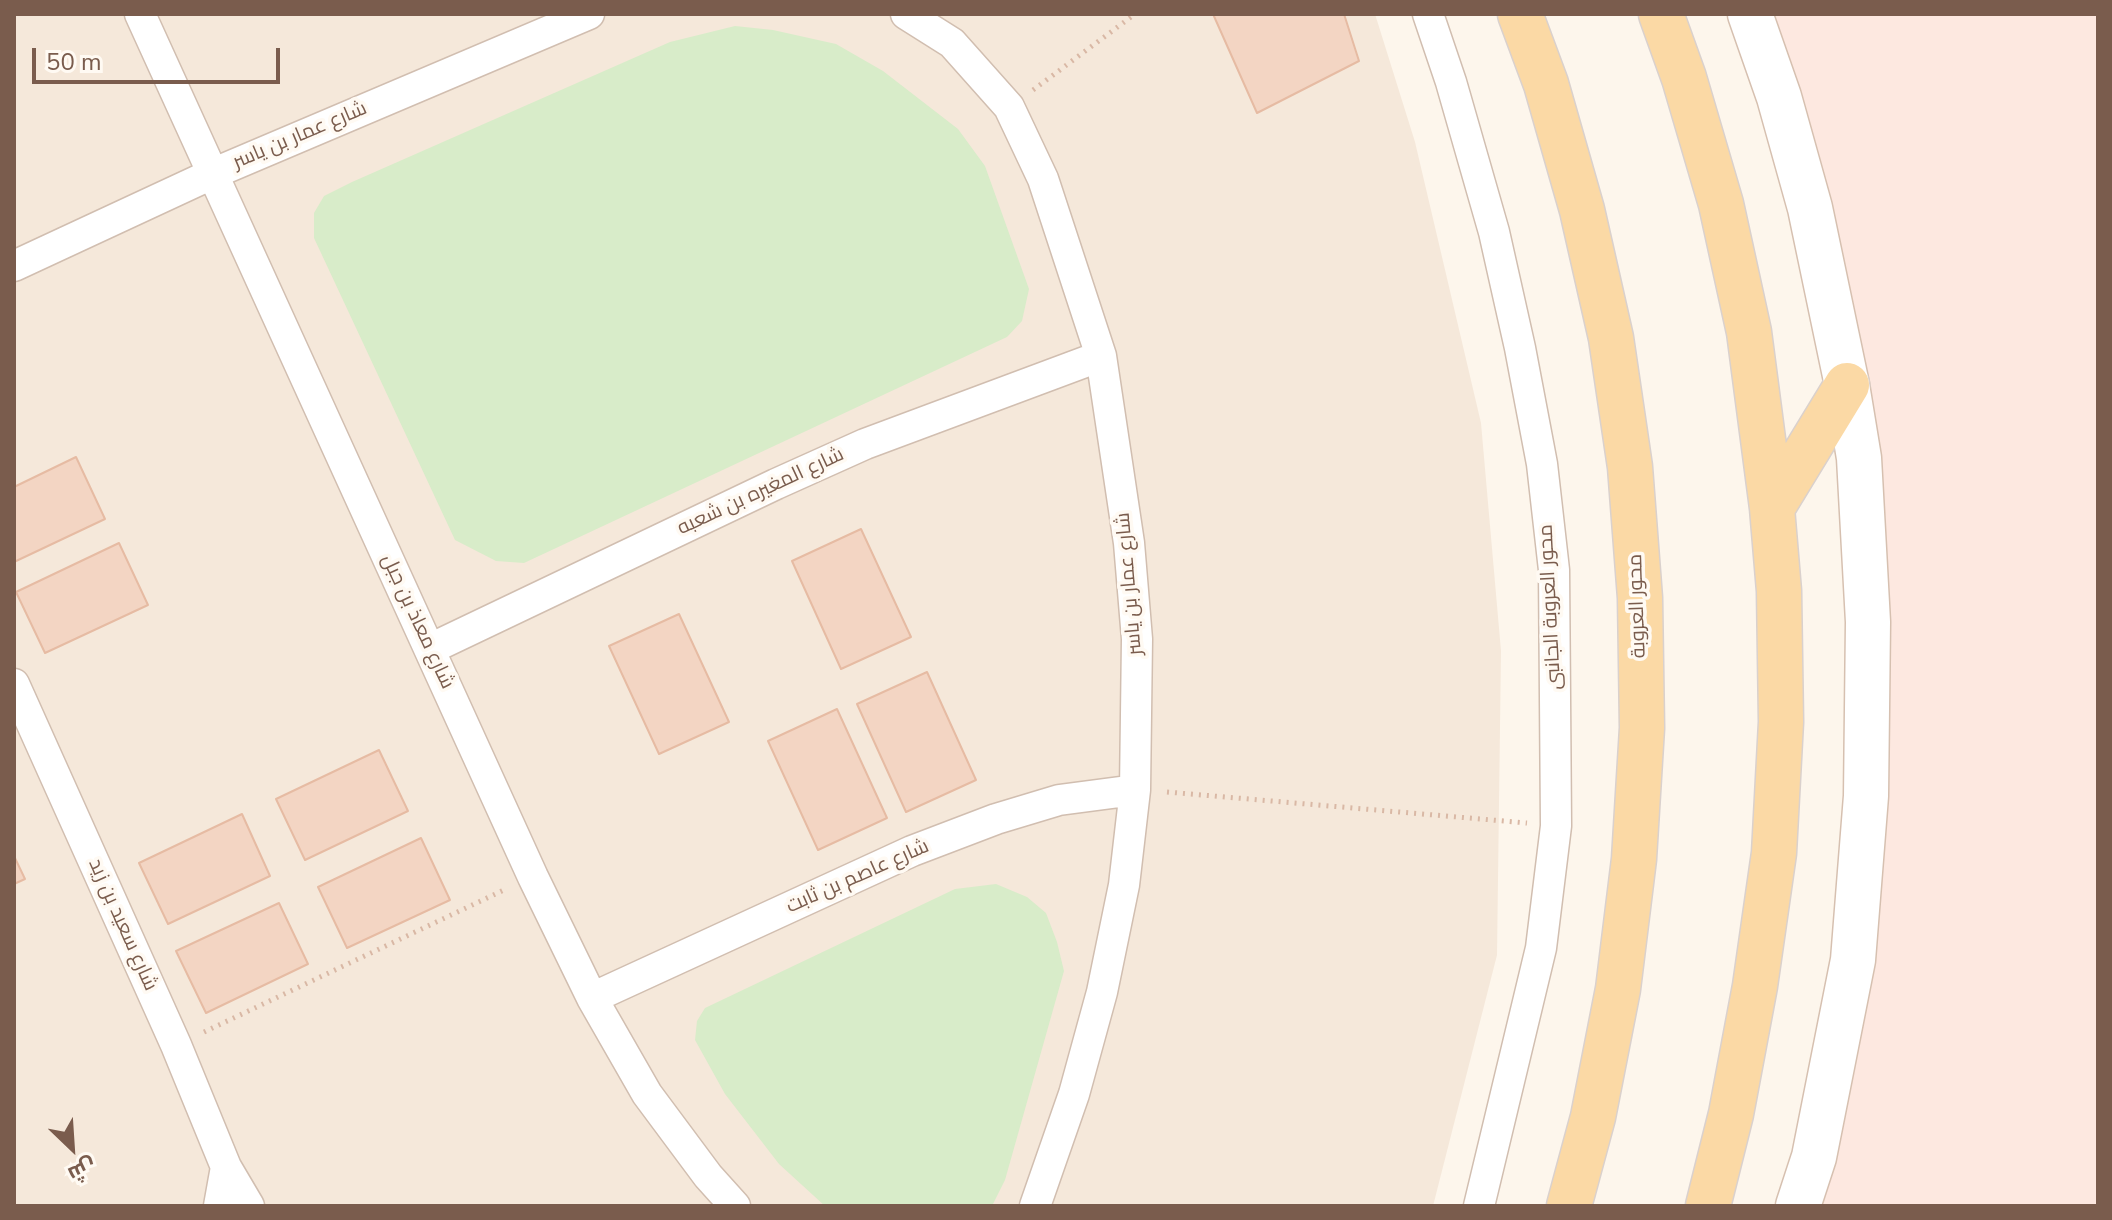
<!DOCTYPE html>
<meta charset="utf-8">
<style>
body{margin:0}
#map{position:relative;width:2112px;height:1220px;overflow:hidden;background:#fdf6ec;font-family:"Nunito Sans",Cairo,sans-serif}
canvas{display:block}
.frame{position:absolute;inset:0;border:16px solid #7a5c4d;pointer-events:none}
.north{position:absolute;left:32px;top:1108px;width:80px;height:80px;-webkit-text-stroke:6px #fffaf3;paint-order:stroke;rotate:155deg;font-size:22px;font-weight:700;line-height:32px;text-align:center;color:#7a5c4d}
.north::after{content:'';display:block;margin:auto;width:28px;height:36px;background:#7a5c4d;clip-path:polygon(50% 0,100% 100%,50% 72%,0 100%)}
.scale{position:absolute;left:32px;top:48px;width:248px;height:36px;box-sizing:border-box;border:4px solid #7a5c4d;border-top:0;padding-left:10px;font-size:24px;line-height:28px;white-space:nowrap;color:#7a5c4d;-webkit-text-stroke:6px #fffaf3;paint-order:stroke}
</style>
<div id="map">
<canvas width="2112" height="1220"></canvas>
<div class="frame"></div>
<div class="north">ش</div>
<div class="scale">50 m</div>
</div>
<script>
const ctx = document.querySelector('canvas').getContext('2d');
ctx.lineJoin = 'round';
function fill(path, color) { ctx.fillStyle = color; ctx.fill(path, 'evenodd'); }
const shape = rows => new Path2D(rows.map(r => 'M' + r).join(''));
function strokePath(path, color, width, dash) { ctx.strokeStyle = color; ctx.lineWidth = width; ctx.lineCap = dash ? 'butt' : 'round'; ctx.setLineDash(dash || []); ctx.stroke(path); }
function drawText(font, color, halo, rows, align = 'center') {
  ctx.font = font + ' "Nunito Sans",Cairo,sans-serif'; ctx.lineWidth = 7; ctx.setLineDash([]); ctx.textBaseline = 'middle'; ctx.strokeStyle = halo; ctx.fillStyle = color; for (const [text, x, y, turn = 0] of rows) {
    ctx.save(); ctx.translate(x, y); ctx.rotate((+turn || 0) * Math.PI / 180); ctx.textAlign = isNaN(turn) ? turn : align; if (halo) ctx.strokeText(text, 0, 0); ctx.fillText(text, 0, 0); ctx.restore();
  }
}
fill(shape([
 [14,14,1375,14,1415,142,1481,423,1501,651,1497,955,1433,1206,14,1206]
]), '#f5e8da');
fill(shape([
 [1775,14,2098,14,2098,1206,1814,1206,1873,884,1833,237]
]), '#fde8e0');
fill(shape([
 [735,26,773,30,836,44,883,71,958,129,985,166,1029,289,1022,321,1007,337,524,563,496,561,455,540,314,238,314,213,324,196,352,182,670,42],
 [996,884,1027,897,1046,913,1057,942,1064,971,1005,1180,992,1206,825,1206,779,1164,725,1094,695,1040,697,1021,705,1008,955,889]
]), '#d8ecc9');
const building = shape([
 [1213,14,1344,14,1359,61,1257,113,1213,14],
 [76,457,105,519,14,562,14,487,76,457],
 [861,529,911,637,841,669,792,561,861,529],
 [119,543,148,605,45,653,16,592,119,543],
 [679,614,729,722,659,754,609,646,679,614],
 [927,672,976,780,906,812,857,704,927,672],
 [837,709,887,818,818,850,768,741,837,709],
 [379,750,408,811,305,860,276,799,379,750],
 [242,814,270,876,168,924,139,863,242,814],
 [421,838,450,900,347,948,318,887,421,838],
 [14,856,25,879,14,884,14,856],
 [279,903,308,964,206,1013,176,951,279,903]
]);
fill(building, '#f3d5c3');
strokePath(building, '#e6bba3', 2);
const street = shape([
 [140,14,533,877,592,998,647,1094,708,1176,735,1206],
 [906,14,952,43,1009,107,1043,179,1101,356,1129,543,1137,639,1135,790,1124,885,1102,992,1074,1094,1035,1206],
 [1428,14,1451,82,1494,232,1520,348,1542,464,1554,570,1556,826,1541,948,1479,1206],
 [14,266,212,174,589,14],
 [430,649,776,484,865,444,1101,356],
 [14,684,176,1045,226,1167,249,1206],
 [592,998,912,851,996,819,1059,800,1135,790],
 [219,1206,226,1167]
]);
const secondary = shape([
 [1750,14,1779,97,1810,208,1847,385,1859,458,1868,622,1866,796,1853,960,1814,1157,1798,1206]
]);
const primary = shape([
 [1520,14,1546,84,1582,210,1611,338,1630,467,1640,598,1642,728,1634,859,1618,989,1593,1117,1569,1206],
 [1661,14,1684,78,1721,204,1749,332,1772,508,1779,591,1781,722,1774,853,1755,986,1731,1114,1708,1206],
 [1772,508,1847,385]
]);
strokePath(street, '#d1beb0', 33);
strokePath(secondary, '#d6c0b0', 47);
strokePath(primary, '#dad1cd', 47);
strokePath(shape([
 [1033,90,1135,14],
 [1167,792,1527,823],
 [204,1032,506,889]
]), '#d9b8a5', 5, [2, 6]);
strokePath(street, '#fff', 30);
strokePath(secondary, '#fff', 44);
strokePath(primary, '#fbd9a5', 44);
drawText('20px', '#7a5c4d', '#fffaf3', [
 ["شارع عمار بن ياسر",300,136,-23],
 ["شارع المغيره بن شعبه",761,492,-25],
 ["شارع عمار بن ياسر",1130,584,-95],
 ["محور العروبة",1638,606,-92],
 ["محور العروبة الجانبى",1551,607,-93],
 ["شارع معاذ بن جبل",417,622,65],
 ["شارع عاصم بن ثابت",858,877,-24],
 ["شارع سعيد بن زيد",122,925,66]
]);
</script>
